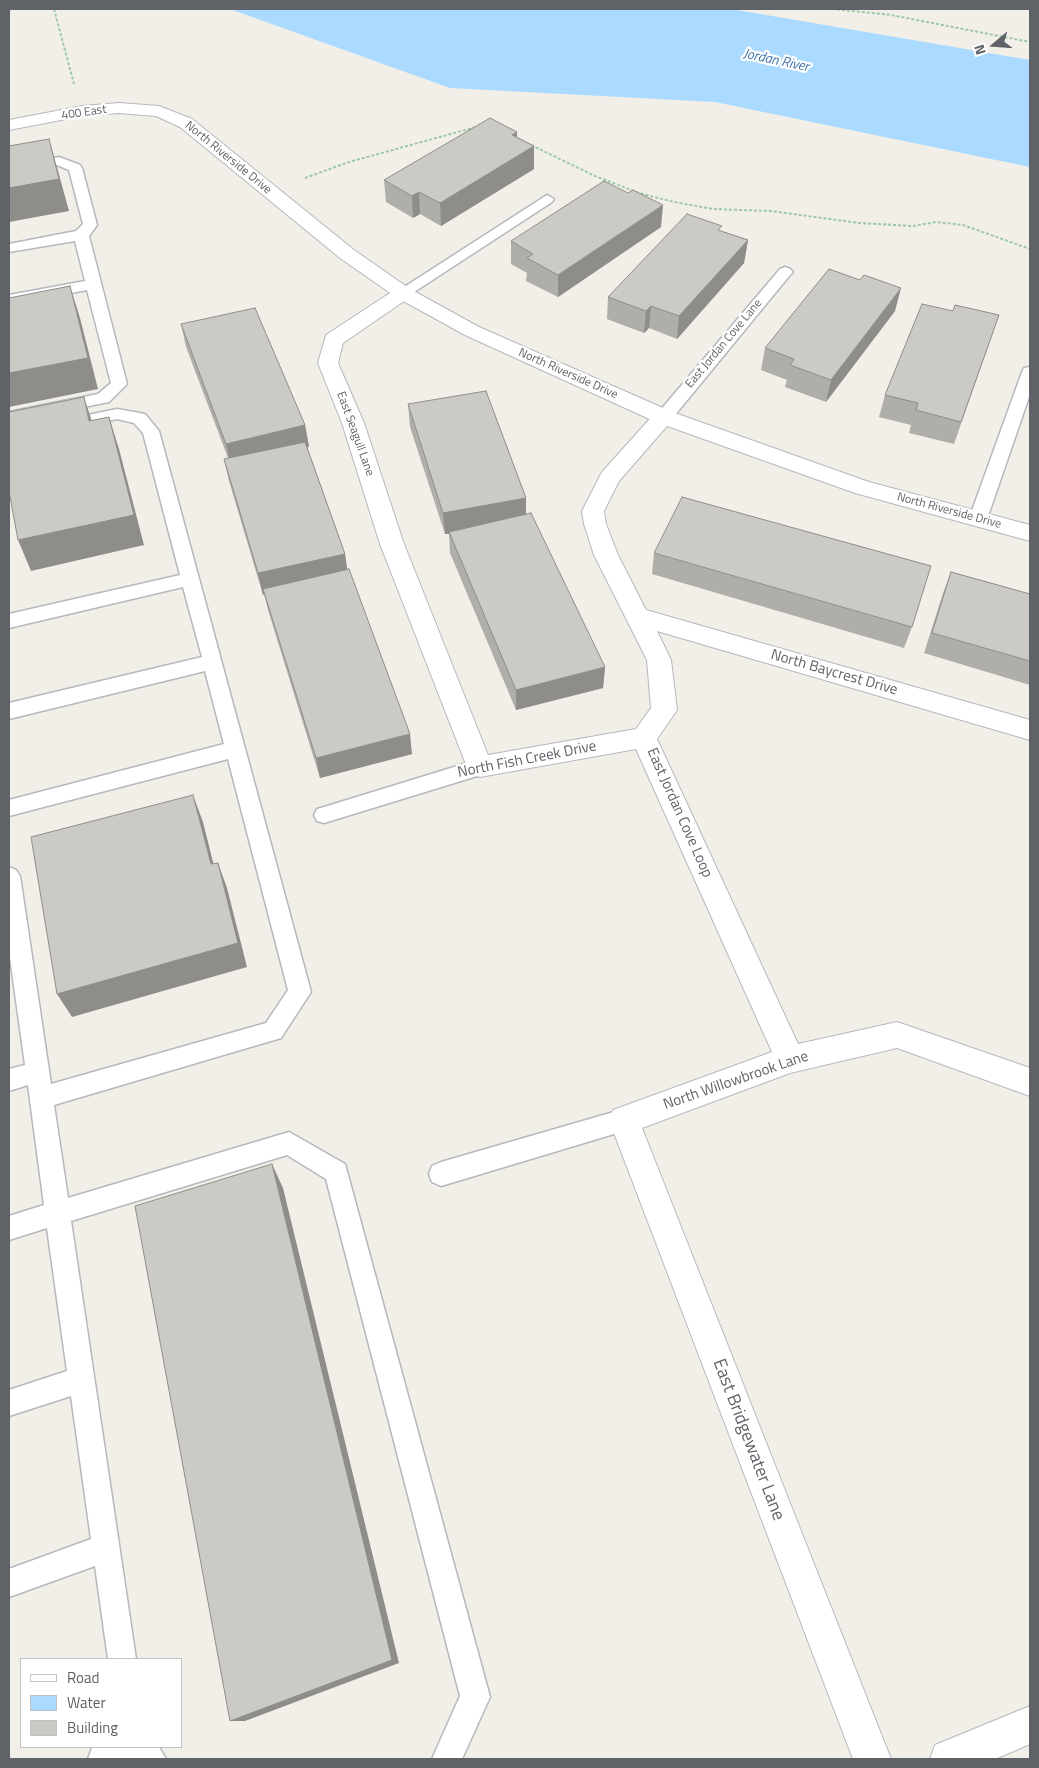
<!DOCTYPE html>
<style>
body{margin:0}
#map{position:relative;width:1039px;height:1768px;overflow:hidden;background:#f1efe8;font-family:"Titillium Web",sans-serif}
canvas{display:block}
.frame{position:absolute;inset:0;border:10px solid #5f6368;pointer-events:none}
.legend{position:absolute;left:20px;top:1658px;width:162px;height:90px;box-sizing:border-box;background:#fff;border:1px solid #bfc1c3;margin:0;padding:6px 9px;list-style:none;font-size:15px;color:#5f6368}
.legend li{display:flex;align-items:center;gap:10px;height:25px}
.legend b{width:25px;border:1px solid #bfc1c3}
.north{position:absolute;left:969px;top:20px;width:50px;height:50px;-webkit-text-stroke:4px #fff;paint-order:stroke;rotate:252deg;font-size:14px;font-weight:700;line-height:20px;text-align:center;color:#5f6368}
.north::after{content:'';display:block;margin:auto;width:18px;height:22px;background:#5f6368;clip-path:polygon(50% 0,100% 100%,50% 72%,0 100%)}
</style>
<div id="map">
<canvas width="1039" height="1768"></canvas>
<div class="frame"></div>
<ul class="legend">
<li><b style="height:6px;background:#fff"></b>Road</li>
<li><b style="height:14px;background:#aadaff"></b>Water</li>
<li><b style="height:14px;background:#cccac5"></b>Building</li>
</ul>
<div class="north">N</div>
</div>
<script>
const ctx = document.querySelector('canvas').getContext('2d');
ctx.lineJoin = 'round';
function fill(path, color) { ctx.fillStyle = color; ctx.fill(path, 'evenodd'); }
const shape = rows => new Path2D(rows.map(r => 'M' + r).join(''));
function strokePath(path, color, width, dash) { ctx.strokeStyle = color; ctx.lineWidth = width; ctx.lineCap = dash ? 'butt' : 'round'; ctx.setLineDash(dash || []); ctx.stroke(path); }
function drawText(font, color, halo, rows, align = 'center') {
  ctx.font = font + ' "Titillium Web",sans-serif'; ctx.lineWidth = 4.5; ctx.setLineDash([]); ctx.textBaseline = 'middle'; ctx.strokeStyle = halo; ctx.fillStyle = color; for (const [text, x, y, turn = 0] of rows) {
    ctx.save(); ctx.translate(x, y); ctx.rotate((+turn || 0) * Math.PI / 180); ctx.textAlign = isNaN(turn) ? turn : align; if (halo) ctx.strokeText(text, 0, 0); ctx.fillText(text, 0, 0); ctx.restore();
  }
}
fill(shape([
 [230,9,731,9,1030,60,1030,167,715,102,450,88]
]), '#aadaff');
const service = shape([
 [59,157,80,165,82,168,97,225,89,236,127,384,109,402,9,422,9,412,98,394,111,383,87,290,9,305,9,295,85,281,75,241,9,252,9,244,76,231,83,224,69,170,57,165,9,173,9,165,59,157],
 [547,195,554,199,552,202,408,296,398,296,395,293,547,195],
 [785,267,790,269,793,272,790,275,670,421,658,421,656,417,658,413,780,269,785,267],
 [1030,367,1030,394,987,519,984,523,978,525,972,523,969,519,1022,372,1024,368,1030,367],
 [117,409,145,414,159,431,311,992,281,1038,54,1105,68,1198,289,1132,345,1164,490,1697,462,1759,432,1759,460,1696,326,1179,287,1155,71,1221,136,1659,108,1659,95,1566,9,1597,9,1569,91,1539,71,1396,9,1416,9,1390,67,1371,47,1228,9,1240,9,1216,44,1205,28,1085,9,1091,9,1069,25,1065,9,950,9,867,16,870,20,876,51,1084,266,1023,288,990,228,759,9,816,9,800,224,744,205,671,9,719,9,703,202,657,183,587,9,628,9,614,180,575,143,433,134,423,117,419,9,443,9,431,117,409],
 [480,759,487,761,490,767,487,773,324,823,317,821,314,815,317,809,324,807,480,759],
 [624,1109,632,1112,636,1120,632,1128,624,1131,441,1186,432,1182,429,1174,432,1166,441,1162,624,1109],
 [96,1747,159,1747,166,1759,88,1759,92,1748,96,1747]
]);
const minor = shape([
 [403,287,410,289,413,293,410,297,343,343,338,363,364,423,404,544,488,755,636,729,651,708,647,660,594,555,584,524,582,511,602,472,656,412,664,410,672,412,675,417,619,481,604,511,606,524,618,555,646,610,1030,720,1030,740,657,631,671,660,677,710,657,739,798,1044,897,1022,1030,1068,1030,1096,897,1048,790,1073,642,1128,891,1759,853,1759,609,1120,613,1110,772,1052,636,749,480,777,471,774,467,767,380,544,342,423,318,363,326,335,396,289,403,287],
 [1030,1706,1030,1744,995,1759,930,1759,935,1745,1030,1706]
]);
const tertiary = shape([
 [119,103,159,106,192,119,354,250,410,289,479,327,672,412,869,482,1030,525,1030,541,855,493,656,422,465,335,396,297,340,258,180,127,156,116,119,113,82,116,9,130,9,120,82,106,119,103]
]);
strokePath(service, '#b5b8bc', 3);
strokePath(minor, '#b5b8bc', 2);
strokePath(tertiary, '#b5b8bc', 2);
strokePath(shape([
 [54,9,74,84],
 [832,9,891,15,1030,42],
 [531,145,595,176,639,193,674,202,713,209,771,211,859,223,913,226,936,222,963,225,1030,249],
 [305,178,349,162,476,127]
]), '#9cc7a9', 2, [3, 2]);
fill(service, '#fff');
fill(minor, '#fff');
fill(tertiary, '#fff');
fill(shape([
 [517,132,517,137,534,146,534,169,441,226,420,214,413,218,386,202,384,180],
 [661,227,558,297,526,281,527,273,511,264,511,241],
 [721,231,748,240,744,263,677,339,649,328,644,333,607,319,608,297],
 [860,280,895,311,826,402,785,387,787,380,761,370,765,348],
 [953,311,999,315,954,444,909,433,911,425,879,417,885,395],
 [181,324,305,425,309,447,307,447,345,554,347,570,412,754,320,778,268,610,264,594,263,595,229,481,224,459,228,458,186,347],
 [408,404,526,514,605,667,603,688,516,710,450,553,449,534,445,534,410,427],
 [654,553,912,627,904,648,652,574],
 [951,572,1030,594,1030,685,924,653,943,593]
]), '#afaea9');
fill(shape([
 [517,132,517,154,512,135],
 [49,139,58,171,69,211,9,222,9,188],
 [534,146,534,169,441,226,440,203],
 [419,192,420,214,413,218,412,196],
 [663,205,661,227,558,297,558,275],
 [748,240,744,263,677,339,679,316],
 [70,286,80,318,98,389,9,407,9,373],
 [901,288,895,311,826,402,831,380],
 [651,306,649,328,644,333,646,311],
 [84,397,94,428,89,421],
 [109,417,119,449,144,545,31,571,18,540],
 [305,425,309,447,231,466,226,444],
 [526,498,526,520,449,532,449,534,445,534,443,513],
 [345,554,348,575,263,589,264,594,263,595,258,573],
 [605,667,603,688,516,710,516,690],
 [410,734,412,754,320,778,316,758],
 [193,795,203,822,220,890,211,864],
 [218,863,227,888,247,967,72,1017,57,994],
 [272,1164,283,1188,399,1663,245,1721,230,1721]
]), '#8f8d8a');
const building = shape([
 [490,118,517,132,512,135,534,146,440,203,419,192,412,196,384,180,490,118],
 [49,139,59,179,9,188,9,146,49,139],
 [604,181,628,193,633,190,663,205,558,275,527,258,533,254,511,241,604,181],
 [687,214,722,226,718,230,748,240,679,316,651,306,646,311,608,297,687,214],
 [829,269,860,280,864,275,901,288,831,380,790,365,794,359,765,348,829,269],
 [70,286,88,358,9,373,9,298,70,286],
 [922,304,953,311,955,305,999,315,961,422,916,410,918,403,885,395,922,304],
 [255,308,305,425,226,444,181,324,255,308],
 [486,391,526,498,443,513,408,404,486,391],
 [84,397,89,421,109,417,134,515,18,540,9,491,9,412,84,397],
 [305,442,345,554,258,573,224,459,305,442],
 [682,497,931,566,912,627,654,553,682,497],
 [531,513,605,667,516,690,449,532,531,513],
 [349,569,410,734,316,758,263,589,349,569],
 [951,572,1030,594,1030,661,932,633,951,572],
 [193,795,211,864,218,863,238,943,57,994,31,837,193,795],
 [272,1164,392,1660,230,1721,135,1206,272,1164]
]);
fill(building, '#cccac5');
strokePath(building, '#8f8d8a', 1);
drawText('12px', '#5f6368', '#fff', [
 ["400 East",84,113,-8],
 ["North Riverside Drive",228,158,39],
 ["East Jordan Cove Lane",724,344,-50],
 ["North Riverside Drive",568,374,24],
 ["East Seagull Lane",355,434,70],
 ["North Riverside Drive",949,511,15]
]);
drawText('italic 14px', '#4174aa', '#fff', [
 ["Jordan River",776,61,12]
]);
drawText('15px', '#5f6368', '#fff', [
 ["North Baycrest Drive",834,673,16],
 ["North Fish Creek Drive",527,760,-11],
 ["East Jordan Cove Loop",679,813,66],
 ["North Willowbrook Lane",736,1081,-19]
]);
drawText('18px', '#5f6368', '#fff', [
 ["East Bridgewater Lane",748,1440,69]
]);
</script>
